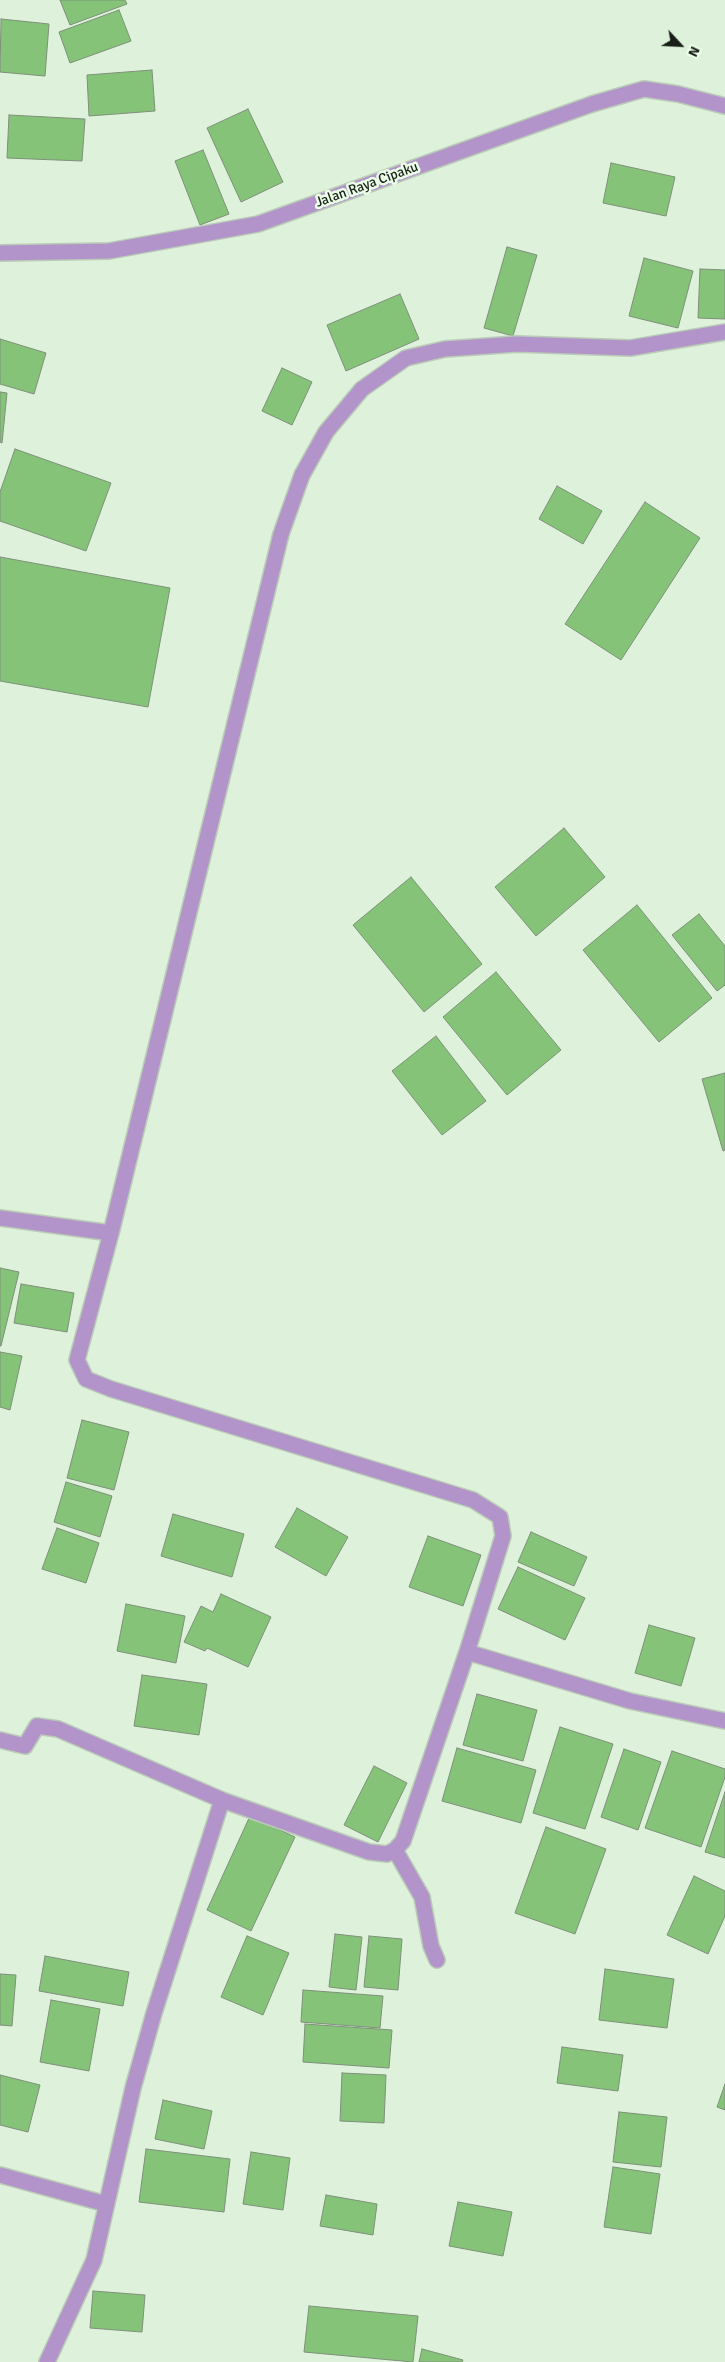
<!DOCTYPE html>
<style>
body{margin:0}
#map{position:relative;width:725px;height:2362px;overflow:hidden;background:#def1da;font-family:Signika,sans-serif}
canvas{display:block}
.north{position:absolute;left:655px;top:20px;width:50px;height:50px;-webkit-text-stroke:4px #ebfee7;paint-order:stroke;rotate:115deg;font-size:14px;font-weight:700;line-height:20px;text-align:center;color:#181f17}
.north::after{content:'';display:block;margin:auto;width:18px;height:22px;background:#181f17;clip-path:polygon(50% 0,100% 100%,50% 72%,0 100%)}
</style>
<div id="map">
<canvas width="725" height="2362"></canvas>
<div class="north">N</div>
</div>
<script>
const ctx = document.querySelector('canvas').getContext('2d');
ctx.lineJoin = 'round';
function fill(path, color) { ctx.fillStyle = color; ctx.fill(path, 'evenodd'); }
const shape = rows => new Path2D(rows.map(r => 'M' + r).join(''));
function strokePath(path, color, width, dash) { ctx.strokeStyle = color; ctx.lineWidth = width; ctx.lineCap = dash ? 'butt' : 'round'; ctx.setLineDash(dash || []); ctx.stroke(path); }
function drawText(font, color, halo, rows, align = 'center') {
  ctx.font = font + ' Signika,sans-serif'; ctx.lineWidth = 5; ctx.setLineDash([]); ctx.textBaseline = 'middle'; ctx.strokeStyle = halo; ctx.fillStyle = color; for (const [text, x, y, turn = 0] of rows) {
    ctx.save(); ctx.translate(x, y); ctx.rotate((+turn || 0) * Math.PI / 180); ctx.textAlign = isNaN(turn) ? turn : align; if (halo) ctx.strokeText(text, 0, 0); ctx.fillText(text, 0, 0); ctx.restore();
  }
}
const building = shape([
 [60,0,125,0,127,4,70,25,60,0],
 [119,10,131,41,70,63,59,32,119,10],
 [1,19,49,24,45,76,0,72,1,19],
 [152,70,155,111,89,116,87,75,152,70],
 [248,109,283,182,241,202,207,128,248,109],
 [9,115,85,119,82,161,7,158,9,115],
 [203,150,229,214,200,225,175,161,203,150],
 [611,163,675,177,666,216,603,203,611,163],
 [507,247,537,255,513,336,484,328,507,247],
 [644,258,693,271,678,328,629,316,644,258],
 [700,269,725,270,725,319,698,318,700,269],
 [400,294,419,339,346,371,327,325,400,294],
 [0,339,46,353,34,394,0,384,0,339],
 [282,368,312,382,292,425,262,411,282,368],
 [0,392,7,393,2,443,0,442,0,392],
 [15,449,111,483,86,551,0,521,0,492,15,449],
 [557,486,602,511,583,544,539,519,557,486],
 [645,502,700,538,621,660,565,624,645,502],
 [0,557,170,588,148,707,0,681,0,557],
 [564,828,605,877,536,936,495,887,564,828],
 [411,877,482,964,424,1012,353,925,411,877],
 [637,905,712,998,659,1042,583,950,637,905],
 [699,914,725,946,725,985,717,991,672,935,699,914],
 [496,972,561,1050,507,1095,443,1017,496,972],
 [436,1036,486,1101,442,1135,392,1071,436,1036],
 [725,1073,725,1150,723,1151,702,1079,725,1073],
 [0,1268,19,1272,1,1346,0,1346,0,1268],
 [21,1284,74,1293,67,1332,14,1323,21,1284],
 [0,1352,22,1356,10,1410,0,1407,0,1352],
 [82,1420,129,1432,114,1490,67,1478,82,1420],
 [66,1482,112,1496,100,1537,54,1522,66,1482],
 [297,1508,348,1537,326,1576,275,1547,297,1508],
 [173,1514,244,1534,232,1577,161,1556,173,1514],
 [57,1528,99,1543,86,1583,42,1569,57,1528],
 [531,1532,587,1557,574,1586,518,1562,531,1532],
 [428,1536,481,1555,463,1606,409,1587,428,1536],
 [518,1567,585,1598,565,1640,498,1609,518,1567],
 [221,1594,271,1617,248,1667,207,1648,205,1651,184,1642,201,1606,213,1612,221,1594],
 [126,1604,185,1616,176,1663,117,1651,126,1604],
 [649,1625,695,1638,681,1686,635,1673,649,1625],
 [142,1675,207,1684,199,1735,134,1726,142,1675],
 [477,1694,537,1710,523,1761,463,1745,477,1694],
 [560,1727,613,1744,585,1829,533,1813,560,1727],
 [457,1748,536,1770,521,1823,442,1801,457,1748],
 [624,1749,661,1762,638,1830,601,1817,624,1749],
 [672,1751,725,1769,725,1777,701,1847,645,1828,672,1751],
 [374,1766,407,1783,378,1842,344,1825,374,1766],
 [725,1792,725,1858,705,1852,725,1792],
 [250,1816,295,1837,251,1931,207,1910,250,1816],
 [546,1827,606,1849,575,1934,515,1913,546,1827],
 [694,1876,725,1891,725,1916,708,1954,667,1935,694,1876],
 [335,1934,362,1937,356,1990,329,1987,335,1934],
 [247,1936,289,1953,263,2015,221,1997,247,1936],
 [369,1936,402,1939,398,1990,364,1987,369,1936],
 [45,1956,129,1972,123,2006,39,1991,45,1956],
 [605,1969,674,1979,667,2028,599,2020,605,1969],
 [0,1974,16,1975,12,2026,0,2025,0,1974],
 [303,1990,383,1996,380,2028,301,2022,303,1990],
 [51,2000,100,2009,89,2071,40,2062,51,2000],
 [305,2024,392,2030,389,2068,303,2062,305,2024],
 [562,2047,623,2055,618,2091,557,2083,562,2047],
 [342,2073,386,2075,384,2123,340,2121,342,2073],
 [0,2075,40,2085,28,2132,0,2125,0,2075],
 [725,2084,725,2110,717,2107,725,2084],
 [163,2100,212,2111,204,2149,155,2139,163,2100],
 [619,2112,667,2117,661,2167,613,2162,619,2112],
 [146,2149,230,2159,224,2212,139,2202,146,2149],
 [251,2152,290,2158,283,2210,243,2204,251,2152],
 [613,2167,660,2174,651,2234,604,2227,613,2167],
 [326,2195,377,2204,373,2235,320,2226,326,2195],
 [458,2202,512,2212,503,2256,449,2246,458,2202],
 [93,2291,145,2295,142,2332,90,2328,93,2291],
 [309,2306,418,2316,413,2362,304,2352,309,2306],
 [422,2349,463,2360,462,2362,419,2362,422,2349]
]);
fill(building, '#85c478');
strokePath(building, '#7e8f7a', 1);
const minor = shape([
 [0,253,109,251,258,224,592,104,644,89,678,94,725,106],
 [0,1218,111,1233],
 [467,1652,630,1701,725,1721],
 [0,1740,25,1746,37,1726,58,1729,222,1800,369,1852,387,1854,395,1850,403,1841,467,1652,503,1536,500,1517,473,1500,111,1389,86,1379,77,1360,111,1233,281,534,302,475,326,432,362,389,406,358,445,349,517,344,630,348,725,332],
 [395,1850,422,1897,431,1946,437,1960],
 [0,2175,106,2204],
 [47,2362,94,2260,133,2088,154,2013,222,1800]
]);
strokePath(minor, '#bacbb7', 18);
strokePath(minor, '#b294ca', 15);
drawText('14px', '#181f17', '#ebfee7', [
 ["Jalan Raya Cipaku",367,185,-20]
]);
</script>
